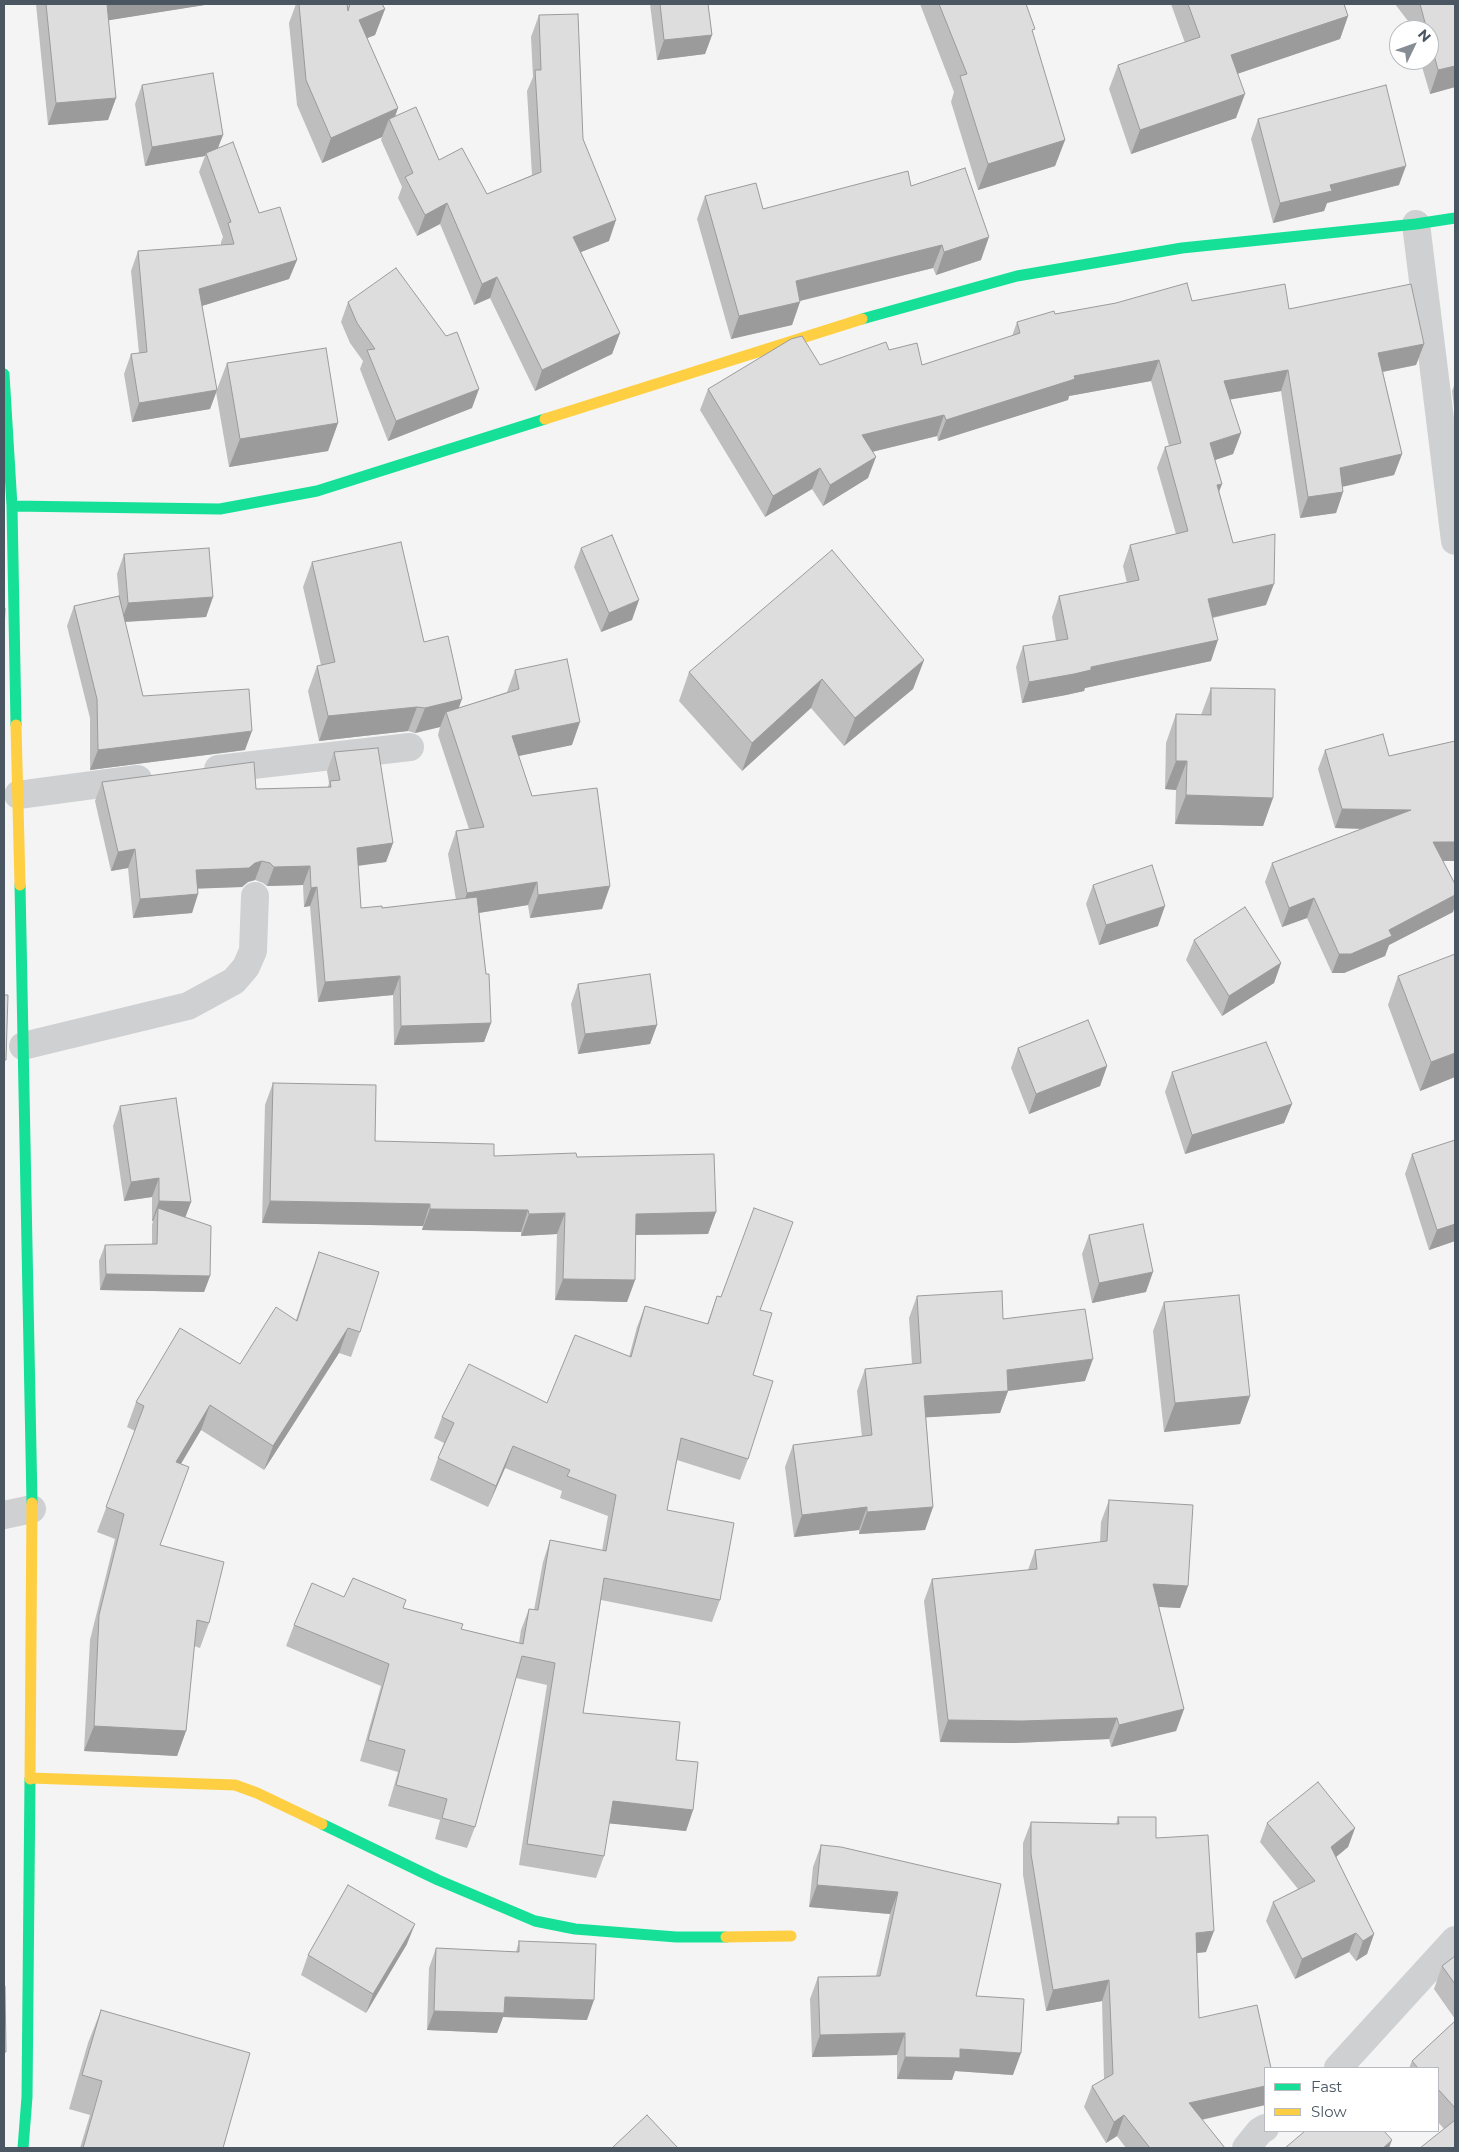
<!DOCTYPE html>
<style>
body{margin:0}
#map{position:relative;width:1459px;height:2152px;overflow:hidden;background:#f4f4f4;font-family:Montserrat,sans-serif}
canvas{display:block}
.frame{position:absolute;inset:0;border:5px solid #4a5661;pointer-events:none}
.legend{position:absolute;left:1264px;top:2067px;width:175px;height:65px;box-sizing:border-box;background:#fff;border:1px solid #b7bbc0;margin:0;padding:6px 9px;list-style:none;font-size:15px;color:#4a5661}
.legend li{display:flex;align-items:center;gap:10px;height:25px}
.legend b{width:25px;border:1px solid #b7bbc0}
.north{position:absolute;left:1389px;top:20px;width:50px;height:50px;box-sizing:border-box;background:#fff;border:1px solid #b7bbc0;border-radius:50%;rotate:48deg;font-size:14px;font-weight:700;line-height:20px;text-align:center;color:#4a5661}
.north::after{content:'';display:block;margin:auto;width:18px;height:22px;background:#868d94;clip-path:polygon(50% 0,100% 100%,50% 72%,0 100%)}
</style>
<div id="map">
<canvas width="1459" height="2152"></canvas>
<div class="frame"></div>
<ul class="legend">
<li><b style="height:6px;background:#16e098"></b>Fast</li>
<li><b style="height:6px;background:#ffcf43"></b>Slow</li>
</ul>
<div class="north">N</div>
</div>
<script>
const ctx = document.querySelector('canvas').getContext('2d');
ctx.lineJoin = 'round';
const shape = rows => new Path2D(rows.map(r => 'M' + r).join(''));
function strokePath(path, color, width, dash) { ctx.strokeStyle = color; ctx.lineWidth = width; ctx.lineCap = dash ? 'butt' : 'round'; ctx.setLineDash(dash || []); ctx.stroke(path); }
function fill(path, color) { ctx.fillStyle = color; ctx.fill(path, 'evenodd'); }
strokePath(shape([
 [1416,224,1455,541],
 [218,769,410,747],
 [18,795,138,779],
 [23,1046,188,1006,234,981,246,967,253,951,255,896],
 [4,1515,32,1509],
 [1338,2068,1455,1940],
 [1246,2148,1260,2131,1265,2128]
]), '#ced0d2', 28);
strokePath(shape([
 [862,319,1017,276,1182,248,1416,224,1455,218],
 [4,374,12,506,16,725],
 [12,506,220,509,317,491,545,419],
 [20,885,32,1503],
 [322,1824,438,1880,535,1921,575,1929,676,1937,726,1937],
 [23,2148,27,2097,30,1779]
]), '#16e098', 11);
strokePath(shape([
 [545,419,862,319],
 [16,725,20,885],
 [30,1778,235,1785,257,1793,322,1824],
 [30,1779,32,1503],
 [726,1937,791,1936]
]), '#ffcf43', 11);
fill(shape([
 [36,4,211,4,108,20,116,98,108,120,48,125],
 [296,4,347,4,348,7,349,4,382,4,385,9,375,35,367,38,398,108,395,116,439,160,487,194,532,175,527,91,533,77,531,37,539,15,583,139,609,241,581,252,620,333,612,354,535,391,490,298,474,305,440,224,417,236,398,198,402,187,381,140,382,137,322,163,297,105,289,23],
 [650,4,708,4,712,35,705,54,657,60],
 [920,4,1026,4,1033,35,1065,140,1055,166,978,190,951,102,954,92],
 [1171,4,1344,4,1348,16,1340,39,1237,74,1236,118,1131,154,1109,89,1118,65,1185,43],
 [1395,4,1455,4,1455,87,1430,94,1420,60,1429,60,1429,30,1412,30,1411,25],
 [142,85,223,135,218,148,259,213,297,260,289,279,202,306,217,390,210,409,132,422,124,374,131,354,139,353,131,271,138,251,221,245,221,242,223,237,199,172,205,156,145,166,135,104],
 [1258,119,1399,185,1327,203,1324,211,1273,223,1251,139],
 [911,186,981,260,936,275,933,268,800,301,792,325,731,339,697,219,705,196,763,209],
 [1192,301,1289,309,1424,344,1416,365,1383,372,1402,454,1394,475,1342,487,1343,492,1336,513,1300,518,1281,391,1230,399,1241,433,1233,454,1215,460,1222,484,1219,491,1233,543,1266,605,1213,618,1211,661,1085,688,1084,691,1066,695,1022,703,1016,667,1023,646,1056,641,1052,617,1059,596,1127,583,1123,566,1130,545,1176,534,1157,468,1165,447,1169,446,1151,381,1069,396,1068,400,938,441,937,436,872,452,868,478,823,506,812,489,765,517,700,410,708,389,889,350,922,365,1012,336,1017,322,1055,314],
 [348,302,472,408,388,441,360,369,363,361,350,343,341,322],
 [227,363,338,423,328,451,229,467,216,392],
 [1455,383,1455,415,1452,391],
 [581,548,632,620,601,632,574,567],
 [124,554,213,597,206,617,125,622,143,696,245,750,90,770,90,718,67,626,74,606,119,596,117,574],
 [312,562,424,642,459,708,507,692,515,670,572,745,518,756,532,796,610,886,602,909,530,918,528,905,479,913,491,1023,484,1042,394,1045,393,995,318,1002,310,906,304,907,303,885,267,886,263,883,255,880,248,882,242,887,198,888,198,894,192,913,133,918,128,868,111,871,95,801,102,782,256,789,328,787,329,783,327,771,334,752,393,843,386,862,358,865,361,908,382,908,456,900,448,854,456,831,469,829,438,735,440,727,415,733,408,731,319,741,308,691,317,666,321,665,303,587],
 [924,660,913,689,844,746,811,708,742,771,679,701,689,672],
 [1211,688,1273,798,1263,826,1175,824,1176,790,1165,789,1166,743,1176,714,1201,715],
 [1455,741,1455,861,1443,861,1455,884,1455,905,1453,912,1389,945,1385,956,1344,973,1332,973,1307,918,1282,927,1265,882,1272,863,1363,829,1335,828,1318,769,1325,750,1389,756],
 [1093,885,1158,926,1099,945,1086,904],
 [1194,940,1281,963,1274,983,1222,1016,1186,960],
 [1398,976,1455,1077,1420,1091,1388,1005],
 [578,984,657,1025,650,1044,578,1054,571,1004],
 [1018,1048,1107,1066,1100,1086,1029,1114,1011,1068],
 [1172,1072,1292,1104,1284,1123,1185,1154,1165,1092],
 [273,1083,375,1141,494,1156,577,1157,716,1212,708,1234,635,1235,635,1280,627,1302,555,1300,557,1234,521,1236,521,1232,422,1230,423,1226,262,1223,265,1105],
 [120,1106,191,1202,185,1217,210,1276,204,1292,100,1290,99,1261,105,1245,152,1244,152,1225,153,1221,152,1221,152,1197,124,1201,113,1126],
 [1412,1154,1455,1241,1429,1250,1405,1174],
 [1089,1235,1146,1292,1092,1303,1082,1254],
 [319,1252,360,1332,351,1357,339,1353,264,1470,201,1430,181,1464,160,1545,209,1623,200,1648,194,1646,186,1731,177,1756,84,1751,90,1640,115,1539,97,1532,135,1431,127,1427,136,1402,240,1364,296,1320,310,1277],
 [717,1296,761,1310,753,1375,748,1459,740,1480,677,1460,667,1510,720,1600,712,1622,601,1600,583,1713,676,1760,693,1810,686,1831,609,1823,604,1856,596,1878,519,1865,547,1685,516,1678,475,1827,467,1848,435,1839,440,1820,388,1806,398,1772,360,1761,381,1686,286,1646,294,1625,403,1608,461,1629,519,1643,521,1630,529,1609,534,1610,543,1562,550,1540,602,1551,608,1516,560,1498,562,1491,505,1468,488,1507,430,1480,438,1458,444,1443,434,1438,442,1417,547,1403,629,1357,637,1327,645,1306,707,1324],
 [917,1296,1003,1319,1085,1381,1008,1391,1000,1413,926,1417,933,1507,925,1530,859,1534,859,1530,794,1537,785,1467,793,1445,862,1437,857,1391,865,1369,912,1364,909,1318],
 [1164,1302,1250,1396,1240,1424,1164,1432,1153,1331],
 [1109,1500,1188,1586,1180,1608,1159,1607,1184,1709,1176,1731,1111,1747,1109,1739,1014,1743,940,1742,924,1601,932,1579,1028,1570,1035,1550,1100,1542,1101,1522],
 [1118,1817,1156,1838,1206,1952,1197,1953,1199,2018,1265,2105,1202,2120,1225,2148,1126,2148,1117,2136,1106,2143,1084,2107,1092,2086,1104,2079,1102,2001,1046,2011,1023,1875,1023,1843,1031,1822,1116,1824],
 [1267,1823,1355,1828,1348,1847,1336,1857,1374,1934,1367,1954,1356,1961,1349,1952,1295,1979,1266,1921,1273,1902,1298,1889,1260,1842],
 [821,1845,1001,1884,976,1996,1013,2075,955,2071,952,2080,897,2079,897,2055,812,2057,810,1999,818,1977,876,1976,890,1914,809,1907,813,1867],
 [519,1941,587,2020,503,2017,497,2033,427,2030,429,1968,436,1948,516,1952],
 [407,1944,366,2013,301,1975,308,1955],
 [1455,1956,1455,2019,1434,1989,1442,1966],
 [101,2010,223,2148,80,2148,90,2115,69,2109,88,2043],
 [1455,2021,1455,2148,1444,2129,1438,2122,1438,2068,1409,2068,1412,2061]
]), '#bebebf');
fill(shape([
 [105,4,211,4,98,22],
 [385,9,375,35,350,45,359,20],
 [1348,16,1340,39,1222,79,1231,55],
 [712,35,705,54,657,60,664,40],
 [1455,66,1455,87,1430,94,1438,70],
 [1245,94,1236,118,1131,154,1140,130],
 [116,98,108,120,48,125,56,103],
 [398,108,392,125,389,119,382,137,322,163,331,138],
 [223,135,215,155,206,153,205,156,145,166,152,147],
 [1065,140,1055,166,978,190,988,164],
 [1406,166,1399,185,1327,203,1324,211,1273,223,1280,203,1330,185],
 [447,203,440,224,417,236,425,215],
 [616,220,609,241,566,258,573,237],
 [989,237,981,260,936,275,944,252],
 [942,245,933,268,787,304,796,281],
 [297,260,289,279,192,309,199,289],
 [497,277,490,298,474,305,482,284],
 [800,302,792,325,731,339,739,316],
 [620,333,612,354,535,391,542,370],
 [1424,344,1416,365,1371,374,1378,353],
 [1159,360,1151,381,1069,396,1068,400,938,441,946,420,1074,376],
 [1288,370,1281,391,1216,402,1224,381],
 [479,389,472,408,388,441,396,421],
 [217,390,210,409,132,422,139,403],
 [944,415,937,436,855,456,862,435],
 [338,423,328,451,229,467,240,439],
 [1241,433,1233,454,1203,464,1210,443],
 [1402,454,1394,475,1332,489,1340,468],
 [876,457,868,478,823,506,830,485],
 [820,468,812,489,765,517,773,496],
 [1222,484,1214,505,1217,485],
 [1343,492,1336,513,1300,518,1308,497],
 [1274,584,1266,605,1201,620,1208,599],
 [213,597,206,617,121,622,128,603],
 [639,600,632,620,601,632,609,613],
 [1218,640,1211,661,1085,688,1084,691,1066,695,1022,703,1029,682,1091,667],
 [924,660,913,689,844,746,855,718],
 [822,679,811,708,742,771,752,743],
 [462,699,453,724,446,712,440,727,415,733,425,708],
 [417,707,408,731,319,741,328,716],
 [580,722,572,745,504,759,512,736],
 [252,731,245,750,90,770,98,750],
 [1176,761,1187,761,1176,790,1165,789],
 [1186,795,1273,798,1263,826,1175,824],
 [1342,809,1411,810,1404,830,1335,828],
 [1433,842,1455,842,1455,861,1426,861],
 [393,843,386,862,350,867,357,848],
 [135,849,128,868,111,871,118,852],
 [262,861,255,880,248,882,242,887,189,889,196,870,255,863],
 [310,866,303,885,267,886,274,867],
 [537,882,528,905,459,916,467,893],
 [610,886,602,909,530,918,538,895],
 [317,887,310,906,304,907,311,888],
 [198,894,192,913,133,918,140,899],
 [1455,895,1455,905,1453,912,1389,945,1385,956,1344,973,1332,973,1339,954,1389,930],
 [1314,898,1307,918,1282,927,1289,908],
 [1165,906,1158,926,1099,945,1106,925],
 [1281,963,1274,983,1222,1016,1229,996],
 [400,976,393,995,318,1002,325,982],
 [491,1023,484,1042,394,1045,401,1026],
 [657,1025,650,1044,578,1054,585,1034],
 [1455,1053,1455,1077,1420,1091,1431,1062],
 [1107,1066,1100,1086,1029,1114,1036,1094],
 [1292,1104,1284,1123,1185,1154,1192,1135],
 [159,1178,152,1197,124,1201,131,1182],
 [159,1201,191,1202,184,1221,158,1208,153,1221,152,1221],
 [270,1201,430,1204,423,1226,262,1223],
 [430,1209,528,1210,521,1232,422,1230],
 [716,1212,708,1234,628,1235,636,1214],
 [565,1213,557,1234,521,1236,529,1214],
 [1455,1224,1455,1241,1429,1250,1437,1230],
 [1153,1272,1146,1292,1092,1303,1099,1283],
 [106,1274,210,1276,204,1292,100,1290],
 [563,1279,635,1280,627,1302,555,1300],
 [348,1328,339,1353,264,1470,273,1446],
 [1093,1359,1085,1381,1006,1391,1008,1391,1000,1413,916,1418,924,1396,1007,1370],
 [1250,1396,1240,1424,1164,1432,1175,1403],
 [210,1405,201,1430,167,1487,176,1462],
 [513,1446,505,1468,488,1507,496,1486],
 [867,1507,859,1530,794,1537,802,1515],
 [933,1507,925,1530,859,1534,867,1512],
 [1153,1584,1188,1586,1180,1608,1145,1606],
 [1184,1709,1176,1731,1111,1747,1119,1725],
 [1117,1718,1109,1739,1014,1743,940,1742,948,1720],
 [94,1726,186,1731,177,1756,84,1751],
 [613,1801,693,1810,686,1831,605,1823],
 [1355,1828,1348,1847,1324,1867,1331,1847],
 [817,1885,898,1892,890,1914,809,1907],
 [415,1924,407,1944,366,2013,373,1994],
 [1214,1931,1206,1952,1188,1954,1196,1933],
 [1356,1933,1349,1952,1295,1979,1302,1959],
 [1374,1934,1367,1954,1356,1961,1363,1941],
 [1109,1980,1102,2001,1046,2011,1053,1990],
 [505,1997,594,2000,587,2020,503,2017,497,2033,427,2030,434,2011],
 [905,2033,897,2055,812,2057,820,2035],
 [960,2049,1021,2053,1013,2075,955,2071,952,2080,897,2079,905,2057],
 [1265,2086,1265,2105,1182,2124,1189,2103],
 [1124,2115,1117,2136,1106,2143,1114,2122],
 [1392,2140,1389,2148,1383,2148]
]), '#9b9b9b');
const building = shape([
 [46,4,107,4,116,98,56,103,46,4],
 [299,4,347,4,348,11,350,4,382,4,385,9,359,20,398,108,331,138,306,80,299,4],
 [660,4,708,4,712,35,664,40,660,4],
 [939,4,1026,4,1035,29,1032,30,1065,140,988,164,960,76,967,74,939,4],
 [1188,4,1344,4,1348,16,1231,55,1245,94,1140,130,1118,65,1200,37,1188,4],
 [1420,4,1455,4,1455,66,1438,70,1429,36,1429,30,1427,30,1420,4],
 [578,14,583,139,616,220,573,237,620,333,542,370,497,277,482,284,447,203,425,215,405,177,413,173,389,119,416,107,439,160,462,148,487,194,541,172,535,70,541,70,539,15,578,14],
 [213,73,223,135,152,147,142,85,213,73],
 [1386,85,1406,166,1330,185,1332,191,1280,203,1258,119,1386,85],
 [233,142,259,213,280,207,297,260,199,289,217,390,139,403,131,354,147,352,138,251,234,244,228,223,231,222,206,153,233,142],
 [965,168,989,237,944,252,942,245,796,281,800,302,739,316,705,196,756,183,763,209,908,171,911,186,965,168],
 [396,268,446,336,457,332,479,389,396,421,367,350,375,349,357,323,348,302,396,268],
 [1187,283,1192,301,1285,284,1289,309,1411,284,1424,344,1378,353,1402,454,1340,468,1343,492,1308,497,1288,370,1224,381,1241,433,1210,443,1222,484,1217,485,1233,543,1275,534,1274,584,1208,599,1218,640,1091,667,1091,670,1074,674,1029,682,1023,646,1068,639,1059,596,1139,580,1130,545,1188,531,1165,447,1181,443,1159,360,1074,376,1075,379,946,420,944,415,862,435,876,457,830,485,820,468,773,496,708,389,791,339,802,336,820,365,886,342,889,350,917,343,922,365,1020,333,1017,322,1054,311,1055,314,1116,303,1187,283],
 [326,348,338,423,240,439,227,363,326,348],
 [612,535,639,600,609,613,581,548,612,535],
 [401,542,424,642,448,636,462,699,425,708,417,707,328,716,317,666,335,662,312,562,401,542],
 [209,548,213,597,128,603,124,554,209,548],
 [832,550,924,660,855,718,822,679,752,743,689,672,832,550],
 [119,596,143,696,249,689,252,731,98,750,97,699,74,606,119,596],
 [4,608,5,608,4,632,4,608],
 [567,659,580,722,512,736,532,796,597,788,610,886,538,895,537,882,467,893,456,831,484,827,446,712,519,689,515,670,567,659],
 [1211,688,1275,689,1273,798,1186,795,1187,761,1176,761,1176,714,1211,715,1211,688],
 [1383,734,1389,756,1455,741,1455,842,1433,842,1455,884,1455,895,1389,930,1392,936,1351,954,1339,954,1314,898,1289,908,1272,863,1411,810,1342,809,1325,750,1383,734],
 [378,748,393,843,357,848,361,908,382,906,382,908,477,897,486,974,489,974,491,1023,401,1026,400,976,325,982,317,887,311,888,310,866,274,867,270,863,262,861,255,863,249,868,196,870,198,894,140,899,135,849,118,852,102,782,254,762,256,789,331,787,330,781,340,780,334,752,378,748],
 [1152,865,1165,906,1106,925,1093,885,1152,865],
 [1245,907,1281,963,1229,996,1194,940,1245,907],
 [1455,954,1455,1053,1431,1062,1398,976,1455,954],
 [650,974,657,1025,585,1034,578,984,650,974],
 [4,995,8,995,6,1060,4,1060,4,995],
 [1088,1020,1107,1066,1036,1094,1018,1048,1088,1020],
 [1266,1042,1292,1104,1192,1135,1172,1072,1266,1042],
 [273,1083,376,1085,375,1141,494,1144,494,1156,576,1153,577,1157,714,1154,716,1212,636,1214,635,1280,563,1279,565,1213,529,1214,528,1210,430,1209,430,1204,270,1201,273,1083],
 [176,1098,191,1202,159,1201,159,1178,131,1182,120,1106,176,1098],
 [1455,1140,1455,1224,1437,1230,1412,1154,1455,1140],
 [158,1208,211,1226,210,1276,106,1274,105,1245,157,1244,158,1208],
 [754,1208,793,1222,760,1310,772,1313,753,1375,773,1381,748,1459,681,1438,667,1510,734,1523,720,1600,604,1578,583,1713,680,1722,676,1760,698,1762,693,1810,613,1801,604,1856,527,1844,555,1663,522,1656,475,1827,442,1818,447,1799,396,1785,405,1750,368,1740,389,1664,294,1625,312,1583,344,1597,353,1578,406,1600,403,1608,463,1624,461,1629,523,1644,529,1609,538,1610,550,1540,606,1551,616,1495,567,1476,570,1470,513,1446,496,1486,438,1458,454,1423,442,1417,469,1364,547,1403,575,1335,631,1357,645,1306,708,1324,717,1296,721,1297,754,1208],
 [1143,1224,1153,1272,1099,1283,1089,1235,1143,1224],
 [319,1252,379,1272,360,1332,348,1328,273,1446,210,1405,176,1462,189,1467,160,1545,224,1562,209,1623,197,1620,186,1731,94,1726,99,1615,124,1514,106,1507,144,1406,136,1402,180,1328,240,1364,276,1307,297,1321,319,1252],
 [1002,1291,1003,1319,1085,1309,1093,1359,1007,1370,1008,1391,924,1396,933,1507,867,1512,867,1507,802,1515,793,1445,872,1435,865,1369,921,1363,917,1296,1002,1291],
 [1239,1295,1250,1396,1175,1403,1164,1302,1239,1295],
 [1109,1500,1193,1505,1188,1586,1153,1584,1184,1709,1119,1725,1117,1718,1022,1721,948,1720,932,1579,1037,1569,1035,1550,1107,1541,1109,1500],
 [1318,1782,1355,1828,1331,1847,1374,1934,1363,1941,1356,1933,1302,1959,1273,1902,1315,1881,1267,1823,1318,1782],
 [1118,1817,1156,1817,1156,1838,1208,1835,1214,1931,1196,1933,1199,2018,1257,2005,1271,2068,1265,2068,1265,2086,1189,2103,1225,2148,1150,2148,1124,2115,1114,2122,1092,2086,1113,2074,1109,1980,1053,1990,1031,1854,1031,1822,1119,1824,1118,1817],
 [821,1845,841,1847,1001,1884,976,1996,1024,1999,1021,2053,960,2049,960,2058,905,2057,905,2033,820,2035,818,1977,880,1976,898,1892,817,1885,821,1845],
 [348,1885,415,1924,373,1994,308,1955,348,1885],
 [519,1941,596,1944,594,2000,505,1997,504,2013,434,2011,436,1948,519,1952,519,1941],
 [1455,1956,1455,1984,1442,1966,1455,1956],
 [4,1986,5,1986,6,2052,4,2052,4,1986],
 [101,2010,250,2053,223,2148,83,2148,102,2081,82,2075,101,2010],
 [1455,2021,1455,2108,1438,2089,1438,2068,1418,2068,1412,2061,1455,2021],
 [647,2115,678,2148,612,2148,647,2115],
 [1455,2120,1455,2148,1420,2148,1455,2120],
 [1305,2131,1331,2131,1332,2132,1333,2131,1384,2131,1392,2140,1383,2148,1285,2148,1305,2131]
]);
fill(building, '#ddddde');
strokePath(building, '#9b9b9b', 1);
</script>
